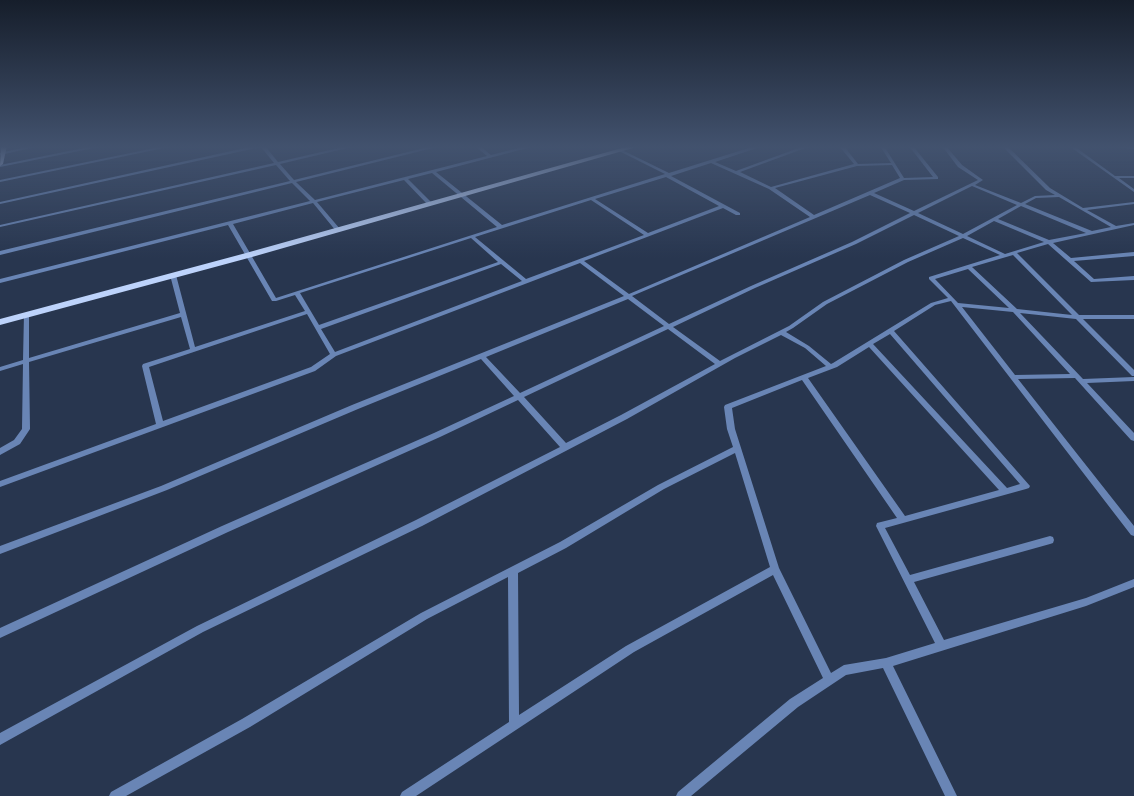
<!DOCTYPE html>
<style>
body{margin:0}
canvas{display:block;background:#28364f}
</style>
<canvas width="1134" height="796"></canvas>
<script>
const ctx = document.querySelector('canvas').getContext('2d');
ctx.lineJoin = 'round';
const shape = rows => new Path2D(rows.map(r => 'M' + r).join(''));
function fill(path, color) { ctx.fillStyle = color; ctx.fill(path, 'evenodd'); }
fill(shape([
 [30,146,40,146,0,155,0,153,30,146],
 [93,146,104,146,0,167,0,165,93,146],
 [164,146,174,146,0,182,0,180,164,146],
 [254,146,265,146,278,162,347,146,356,146,280,164,294,180,432,146,441,146,296,182,315,200,487,156,475,146,480,146,491,155,526,146,535,146,436,172,502,225,665,174,621,152,620,151,622,150,669,173,755,146,763,146,715,162,736,171,804,146,811,146,740,172,771,187,854,164,839,146,844,146,858,164,891,163,880,146,884,146,904,178,933,177,909,146,913,146,938,177,938,179,904,180,874,193,914,211,978,180,958,167,942,146,946,146,962,165,983,180,975,185,1021,203,1035,196,1055,195,1046,190,1002,146,1007,146,1050,188,1083,208,1134,202,1134,204,1087,210,1116,226,1134,223,1134,225,1053,243,1071,258,1134,252,1134,256,1074,261,1094,279,1134,276,1134,280,1091,282,1048,244,1017,253,1079,315,1134,315,1134,319,1083,319,1134,370,1134,376,1132,376,1076,319,1020,313,1083,379,1134,377,1134,381,1087,383,1134,433,1134,441,1131,440,1075,378,1018,379,1134,526,1134,536,1131,535,951,301,935,305,894,331,1030,486,1029,488,1026,489,885,528,910,575,1050,536,1053,537,1054,540,1053,543,1050,544,914,582,944,640,1086,598,1134,579,1134,587,1086,606,893,666,957,796,945,796,883,668,846,675,798,707,691,796,676,796,678,792,790,699,823,678,773,575,634,652,416,796,400,796,402,792,509,722,508,577,427,619,250,727,126,796,109,796,111,792,242,719,421,613,560,542,658,485,733,447,727,429,724,407,725,405,826,366,805,348,781,335,735,358,627,419,422,526,203,632,0,745,0,733,197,626,416,520,560,447,518,400,440,437,228,532,0,638,0,628,222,526,434,433,514,396,481,359,358,409,167,490,0,554,0,546,161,486,352,405,624,296,580,263,336,356,315,371,0,487,0,481,156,424,142,366,143,364,190,349,181,317,29,362,30,429,20,444,0,455,0,448,14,440,22,429,23,364,0,371,0,367,23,360,24,314,28,314,29,315,29,358,180,313,170,275,173,273,176,275,195,347,305,311,295,295,276,301,272,301,228,225,0,283,0,279,310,201,292,183,0,255,0,251,290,181,276,165,0,227,0,225,274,163,261,147,0,204,0,202,254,146],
 [711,163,769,189,810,217,629,294,584,261,723,208,736,215,740,215,740,213,671,176,711,163],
 [892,165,900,178,814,215,775,188,857,166,892,165],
 [432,173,497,227,276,298,233,224,313,203,336,231,340,231,340,229,317,202,404,180,428,205,432,205,432,203,408,179,432,173],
 [666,177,719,206,648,233,595,199,666,177],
 [972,186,1017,205,963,234,918,213,972,186],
 [870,195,910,213,852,242,751,286,669,324,632,296,870,195],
 [1059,197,1111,227,1092,231,1025,204,1036,198,1059,197],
 [591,200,644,235,526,279,475,237,591,200],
 [1021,206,1086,233,1049,240,998,219,1021,206],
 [914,215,959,236,904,260,823,302,789,326,720,361,673,327,755,288,856,244,914,215],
 [994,221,1044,242,1005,254,967,236,994,221],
 [471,238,498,262,319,325,300,293,471,238],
 [963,238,1000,255,929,277,929,279,948,298,931,303,833,363,831,364,809,346,786,332,793,328,827,304,908,262,963,238],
 [1013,255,1072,315,1017,309,972,267,1013,255],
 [501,264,522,281,335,352,321,329,501,264],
 [968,269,1009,308,958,303,935,279,968,269],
 [628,299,664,326,520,393,486,357,628,299],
 [962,307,1013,312,1070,374,1015,375,962,307],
 [307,314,330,354,311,367,163,421,149,367,307,314],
 [668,329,715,364,621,415,566,443,524,397,668,329],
 [890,334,1020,484,1007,488,873,344,890,334],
 [869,347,999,490,905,516,808,378,837,367,869,347],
 [802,380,897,518,877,523,876,526,935,643,886,658,844,665,831,673,779,568,735,429,732,408,802,380],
 [735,453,770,567,626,646,519,715,518,573,566,548,664,489,735,453],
 [1069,146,1074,146,1115,176,1134,176,1134,178,1119,178,1134,189,1134,192,1069,146],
 [1118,146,1134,147,1134,149,1120,147,1118,146]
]), '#6985b5');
fill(shape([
 [1,146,7,146,3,164,0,166,1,146],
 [629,146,640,146,252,257,0,325,0,319,246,253,629,146]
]), '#bdd3fb');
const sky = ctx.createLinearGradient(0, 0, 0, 258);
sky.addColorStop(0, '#161e2b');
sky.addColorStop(0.57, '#42526e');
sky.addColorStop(1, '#42526e00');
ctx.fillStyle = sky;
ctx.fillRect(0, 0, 1134, 258);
</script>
